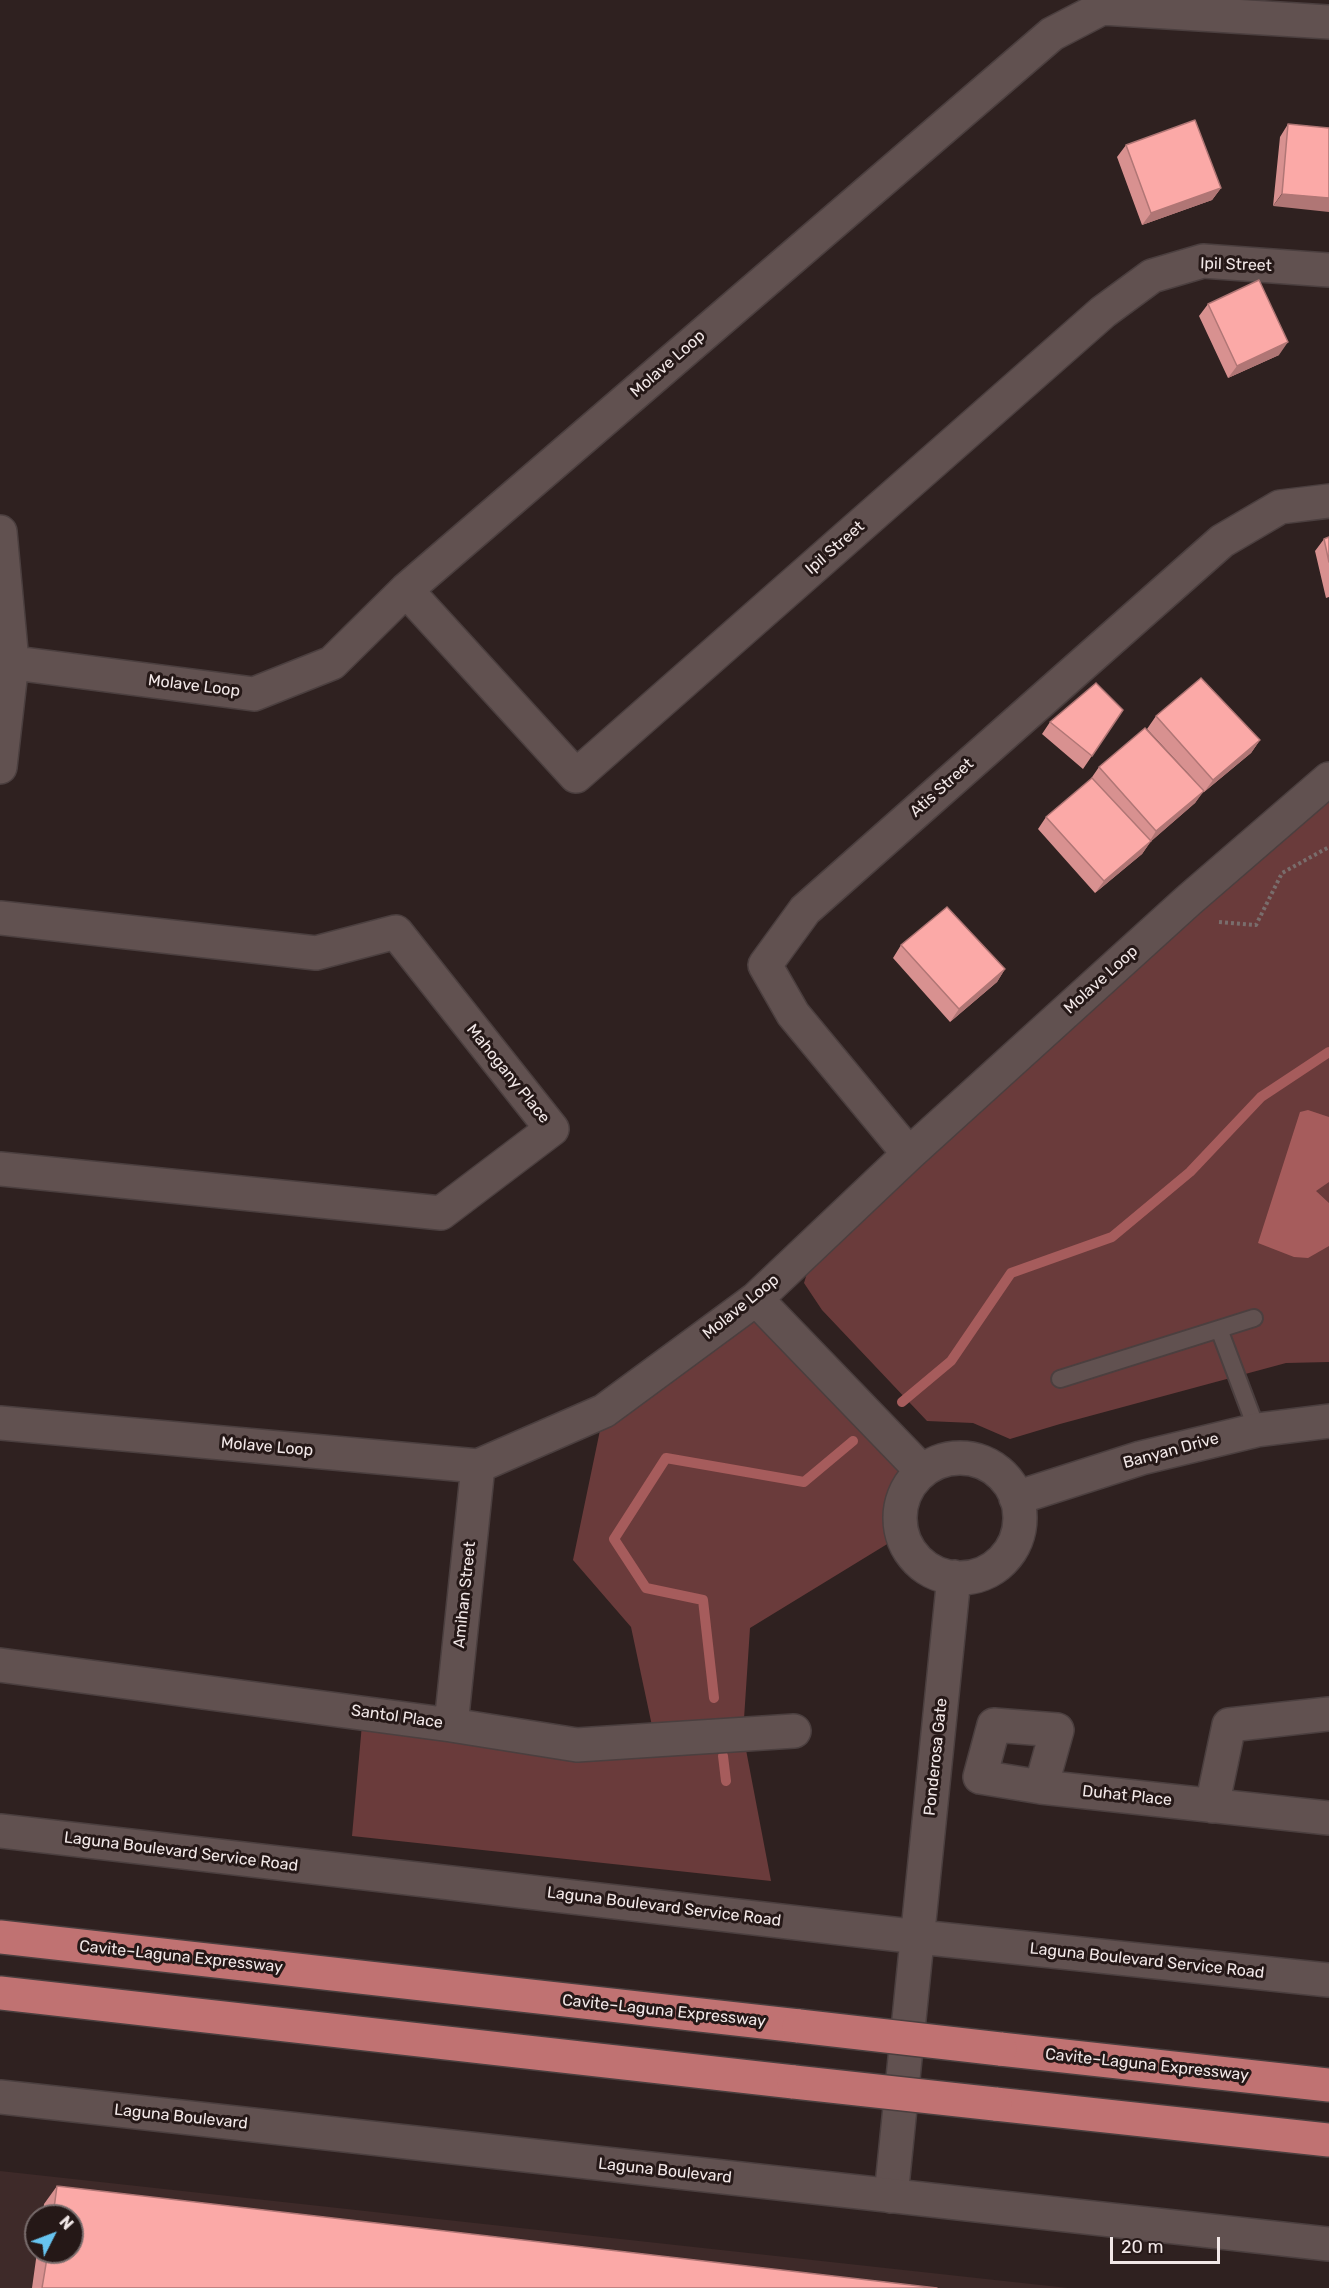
<!DOCTYPE html>
<meta charset="utf-8">
<style>
body{margin:0}
#map{position:relative;width:1329px;height:2288px;overflow:hidden;background:#2f2120;font-family:Rubik,sans-serif}
canvas{display:block}
.north{position:absolute;left:24px;top:2204px;width:60px;height:60px;box-sizing:border-box;background:#251817;border:2px solid #776b6b;border-radius:50%;rotate:48deg;font-size:16px;font-weight:700;line-height:24px;text-align:center;color:#f2e8e8}
.north::after{content:'';display:block;margin:auto;width:21px;height:27px;background:#67c4f0;clip-path:polygon(50% 0,100% 100%,50% 72%,0 100%)}
.scale{position:absolute;left:1110px;top:2237px;width:110px;height:27px;box-sizing:border-box;border:3px solid #f2e8e8;border-top:0;padding-left:8px;font-size:18px;line-height:21px;white-space:nowrap;color:#f2e8e8;-webkit-text-stroke:4px #251817;paint-order:stroke}
</style>
<div id="map">
<canvas width="1329" height="2288"></canvas>
<div class="north">N</div>
<div class="scale">20 m</div>
</div>
<script>
const ctx = document.querySelector('canvas').getContext('2d');
ctx.lineJoin = 'round';
function fill(path, color) { ctx.fillStyle = color; ctx.fill(path, 'evenodd'); }
const shape = rows => new Path2D(rows.map(r => 'M' + r).join(''));
function strokePath(path, color, width, dash) { ctx.strokeStyle = color; ctx.lineWidth = width; ctx.lineCap = dash ? 'butt' : 'round'; ctx.setLineDash(dash || []); ctx.stroke(path); }
function drawText(font, color, halo, rows, align = 'center') {
  ctx.font = font + ' Rubik,sans-serif'; ctx.lineWidth = 6; ctx.setLineDash([]); ctx.textBaseline = 'middle'; ctx.strokeStyle = halo; ctx.fillStyle = color; for (const [text, x, y, turn = 0] of rows) {
    ctx.save(); ctx.translate(x, y); ctx.rotate((+turn || 0) * Math.PI / 180); ctx.textAlign = isNaN(turn) ? turn : align; if (halo) ctx.strokeText(text, 0, 0); ctx.fillText(text, 0, 0); ctx.restore();
  }
}
fill(shape([
 [0,2171,1068,2288,0,2288],
 [36,2216,72,2216,72,2252,36,2252]
]), '#3e2a29');
fill(shape([
 [1329,792,1329,1362,1286,1363,1060,1424,1010,1439,973,1423,927,1421,822,1310,804,1283,813,1254],
 [756,1299,914,1480,903,1500,900,1523,902,1535,750,1628,743,1734,771,1881,352,1836,363,1713,655,1740,631,1627,573,1560,604,1411]
]), '#6a3b3b');
fill(shape([
 [1308,1110,1329,1117,1329,1182,1316,1191,1329,1203,1329,1246,1308,1258,1294,1257,1258,1243,1300,1112]
]), '#a65c5c');
strokePath(shape([
 [902,1402,951,1361,1011,1273,1112,1237,1190,1172,1261,1097,1329,1052],
 [714,1698,703,1600,646,1588,614,1539,666,1458,804,1482,853,1441],
 [723,1756,726,1781]
]), '#a65c5c', 10);
const service = shape([
 [1254,1318,1219,1329,1257,1430],
 [1060,1379,1219,1329]
]);
const minor = shape([
 [0,532,12,662,0,767],
 [406,590,576,776,1103,312,1152,276,1203,261,1329,270],
 [0,661,254,694,332,663,406,590,1052,34,1102,8,1329,22],
 [0,918,316,953,396,932,552,1129,441,1213,0,1169],
 [909,1154,793,1014,765,965,805,910,1222,541,1280,507,1329,501],
 [756,1299,922,1471],
 [0,1423,478,1466,604,1411,756,1299,909,1154,1189,900,1329,779],
 '900 1518a60 60 0 1 1 120 0a60 60 0 1 1-120 0Z',
 [1016,1498,1141,1458,1257,1430,1329,1421],
 [0,1665,451,1725,577,1745,794,1731],
 [451,1725,478,1466],
 [1041,1787,1057,1730,994,1725,980,1777,1041,1787,1329,1818],
 [1212,1806,1229,1725,1329,1714],
 [0,1831,919,1937,1329,1980],
 [891,2196,954,1577]
]);
const secondary = shape([
 [0,2097,1329,2244]
]);
const motorway = shape([
 [0,1937,799,2026],
 [0,1993,794,2082],
 [1000,2049,1329,2085],
 [995,2104,1329,2140]
]);
strokePath(service, '#4b3f3f', 20);
strokePath(minor, '#4b3f3f', 36);
strokePath(secondary, '#4b3f3f', 36);
strokePath(motorway, '#4b3f3f', 36);
strokePath(shape([
 [1219,922,1256,925,1282,873,1329,847]
]), '#796d6c', 4, [3, 3]);
strokePath(service, '#615150', 16);
strokePath(minor, '#615150', 33);
strokePath(secondary, '#615150', 33);
strokePath(motorway, '#c07272', 33);
const motorwayBridge = shape([
 [799,2026,1000,2049],
 [794,2082,995,2104]
]);
strokePath(motorwayBridge, '#4b3f3f', 36, []);
strokePath(motorwayBridge, '#c07272', 33);
fill(shape([
 [1288,124,1329,128,1273,206,1280,137],
 [1126,145,1221,188,1212,200,1142,225,1117,157],
 [1208,304,1279,355,1228,378,1199,316],
 [1329,537,1329,597,1326,598,1315,551,1324,539],
 [1123,710,1083,769,1042,734,1050,722],
 [1156,716,1260,740,1251,753,1204,792,1203,791,1195,803,1151,841,1142,854,1095,893,1038,829,1046,817,1090,780,1099,767,1196,782,1147,729],
 [901,945,1005,969,997,982,950,1022,893,958],
 [57,2186,937,2288,32,2288,37,2252,72,2252,72,2216,43,2216,44,2204]
]), '#d89190');
fill(shape([
 [1221,188,1212,200,1142,225,1151,213],
 [1282,194,1329,198,1329,212,1273,206],
 [1288,342,1279,355,1228,378,1237,366],
 [1260,740,1251,753,1204,792,1213,780],
 [1204,791,1195,803,1148,844,1156,831],
 [1151,841,1142,854,1095,893,1104,881],
 [1005,969,997,982,950,1022,959,1009]
]), '#b07675');
const building = shape([
 [1195,120,1221,188,1151,213,1126,145,1195,120],
 [1288,124,1329,128,1329,198,1282,194,1288,124],
 [1259,280,1288,342,1237,366,1208,304,1259,280],
 [1329,537,1329,562,1324,539,1329,537],
 [1201,678,1260,740,1213,780,1156,716,1201,678],
 [1096,683,1123,710,1092,756,1050,722,1096,683],
 [1145,728,1204,791,1156,831,1099,767,1145,728],
 [1092,778,1151,841,1104,881,1046,817,1092,778],
 [947,907,1005,969,959,1009,901,945,947,907],
 [57,2186,937,2288,42,2288,48,2252,72,2252,72,2216,53,2216,57,2186]
]);
fill(building, '#fba9a7');
strokePath(building, '#b07675', 1.5);
drawText('16px', '#f2e8e8', '#251817', [
 ["Ipil Street",1236,265,2],
 ["Molave Loop",668,364,-41],
 ["Ipil Street",835,548,-41],
 ["Molave Loop",194,686,7],
 ["Atis Street",942,788,-42],
 ["Molave Loop",1101,980,-42],
 ["Mahogany Place",508,1074,51],
 ["Molave Loop",741,1307,-39],
 ["Molave Loop",267,1447,5],
 ["Banyan Drive",1171,1451,-15],
 ["Amihan Street",465,1595,-84],
 ["Santol Place",397,1717,8],
 ["Ponderosa Gate",936,1757,-84],
 ["Duhat Place",1127,1796,6],
 ["Laguna Boulevard Service Road",181,1852,7],
 ["Laguna Boulevard Service Road",664,1907,7],
 ["Cavite–Laguna Expressway",181,1957,6],
 ["Laguna Boulevard Service Road",1147,1961,6],
 ["Cavite–Laguna Expressway",664,2011,6],
 ["Cavite–Laguna Expressway",1147,2065,6],
 ["Laguna Boulevard",181,2117,6],
 ["Laguna Boulevard",665,2171,6]
]);
</script>
